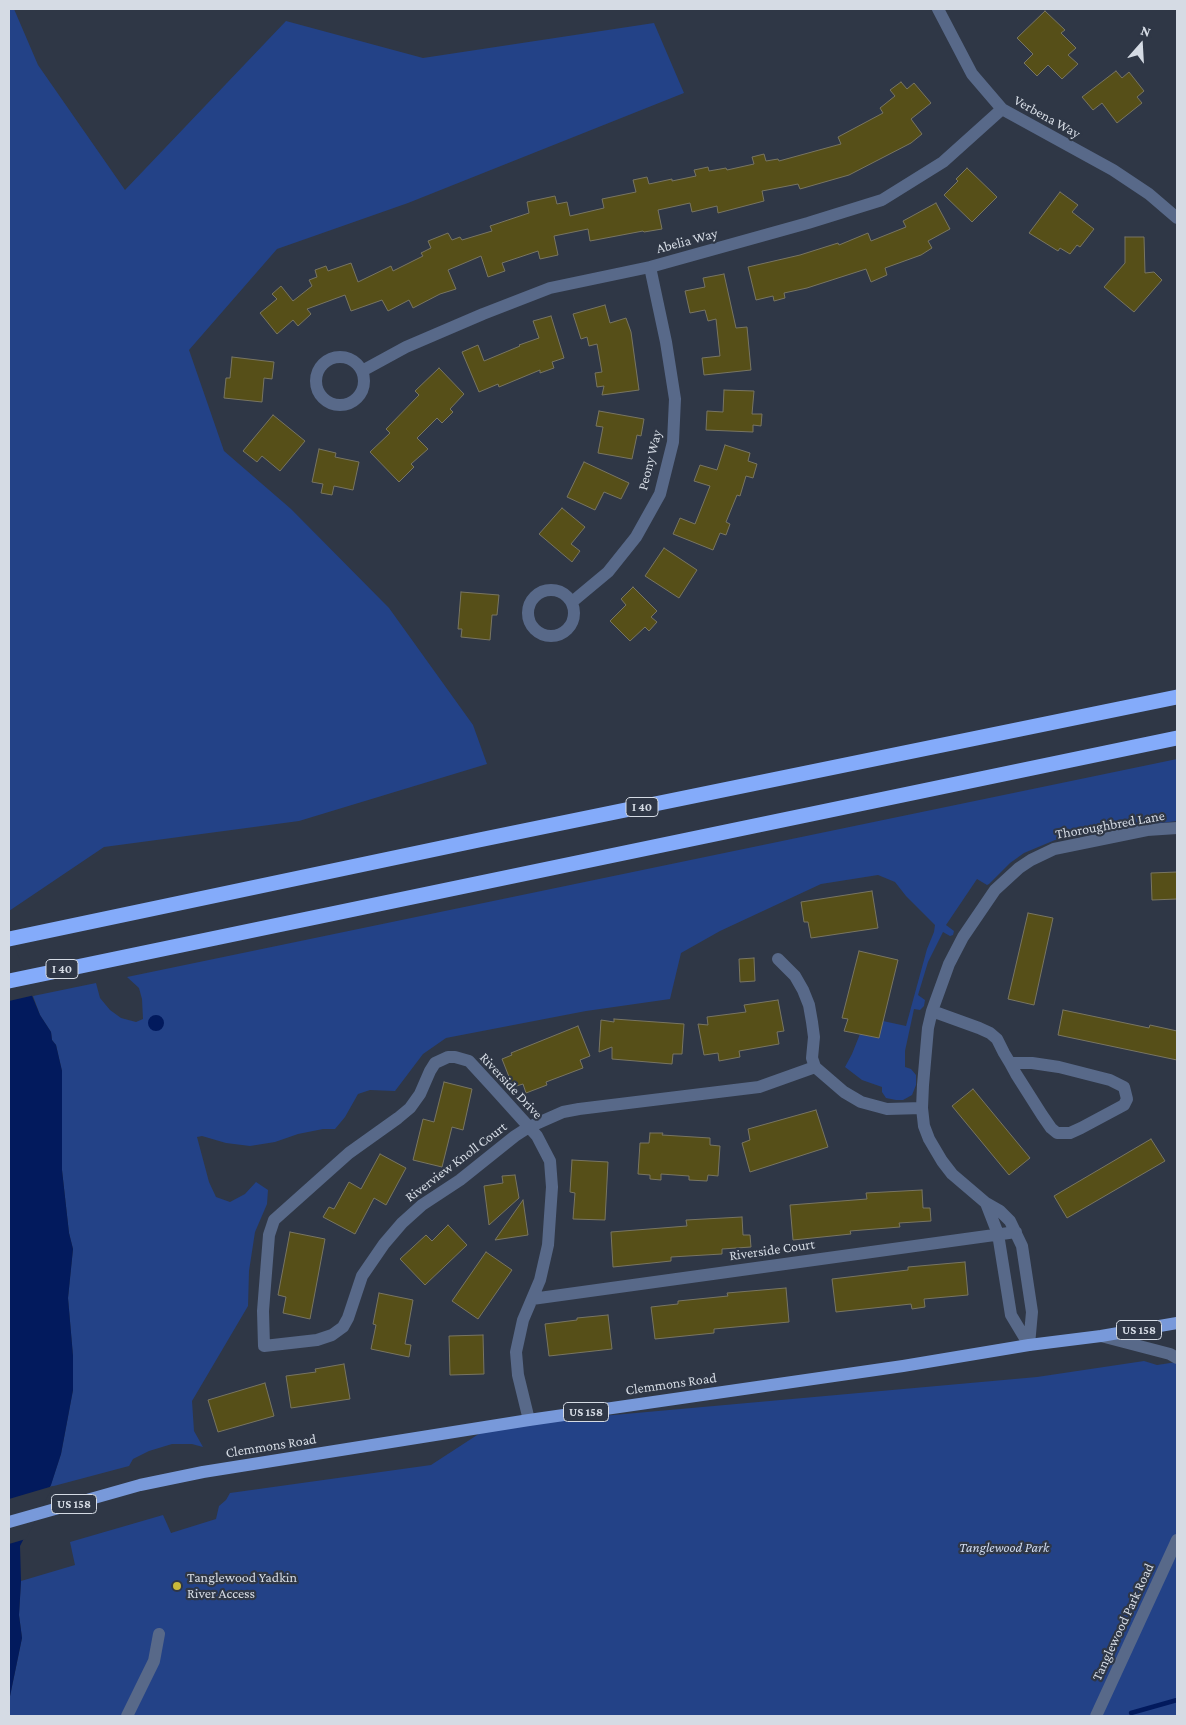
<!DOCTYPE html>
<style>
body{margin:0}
#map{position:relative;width:1186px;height:1725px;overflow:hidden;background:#2f3746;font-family:"Crimson Pro",serif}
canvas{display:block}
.frame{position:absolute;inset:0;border:10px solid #d5dbe4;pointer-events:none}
.north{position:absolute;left:1116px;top:20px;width:50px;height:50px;-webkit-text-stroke:4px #2f3746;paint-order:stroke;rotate:19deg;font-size:14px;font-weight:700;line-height:20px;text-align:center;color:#d5dbe4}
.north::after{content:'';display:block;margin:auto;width:18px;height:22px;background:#d5dbe4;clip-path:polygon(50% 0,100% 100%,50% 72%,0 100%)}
</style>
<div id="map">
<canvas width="1186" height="1725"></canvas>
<div class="frame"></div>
<div class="north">N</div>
</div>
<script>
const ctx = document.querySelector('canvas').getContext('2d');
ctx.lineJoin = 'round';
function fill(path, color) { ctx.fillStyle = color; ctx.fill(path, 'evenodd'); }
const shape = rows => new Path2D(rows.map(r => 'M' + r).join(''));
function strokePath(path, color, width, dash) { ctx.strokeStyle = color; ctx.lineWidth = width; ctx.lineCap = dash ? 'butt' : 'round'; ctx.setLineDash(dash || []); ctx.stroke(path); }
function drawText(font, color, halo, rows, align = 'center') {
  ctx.font = font + ' "Crimson Pro",serif'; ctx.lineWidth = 4.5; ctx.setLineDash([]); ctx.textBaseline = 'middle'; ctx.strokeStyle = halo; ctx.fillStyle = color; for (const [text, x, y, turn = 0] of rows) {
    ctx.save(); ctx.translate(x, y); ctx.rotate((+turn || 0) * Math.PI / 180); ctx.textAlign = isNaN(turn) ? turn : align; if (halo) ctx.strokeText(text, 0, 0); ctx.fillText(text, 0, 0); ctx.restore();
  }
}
fill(shape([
 [9,9,14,9,38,65,125,190,286,21,423,58,654,23,684,93,408,203,277,249,189,350,224,451,291,509,389,608,473,725,487,764,299,821,104,847,9,911],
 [1177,759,1177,821,1137,826,1055,840,1024,853,1010,863,989,884,987,885,977,879,946,925,954,931,953,935,950,936,943,932,928,962,918,995,925,1000,924,1006,920,1010,914,1009,905,1051,905,1067,911,1069,916,1075,916,1085,912,1095,903,1100,896,1100,886,1098,882,1092,882,1087,862,1080,845,1067,852,1054,860,1034,883,1021,906,1026,927,949,934,932,935,925,906,896,895,882,878,875,821,884,720,931,681,953,670,999,586,1011,446,1038,423,1054,395,1091,370,1090,358,1094,345,1117,335,1129,323,1129,298,1134,275,1142,250,1146,226,1143,202,1136,197,1137,209,1182,216,1197,230,1202,245,1194,256,1182,268,1190,267,1204,255,1232,249,1271,248,1306,192,1401,194,1431,203,1447,192,1444,172,1444,149,1451,133,1459,129,1466,50,1487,61,1454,73,1390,73,1356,68,1298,73,1249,69,1233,62,1170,62,1071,56,1045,52,1040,51,1032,40,1015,33,996,96,983,100,998,110,1010,121,1018,136,1022,143,1019,142,999,139,988,127,977],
 [1144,1361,1157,1365,1177,1362,1177,1716,9,1716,9,1701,22,1638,19,1615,21,1581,75,1565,70,1542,163,1515,171,1533,216,1519,219,1506,226,1500,230,1493,431,1465,491,1426,1037,1377]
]), '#234287');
fill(shape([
 [9,940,40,1015,51,1032,52,1040,56,1045,62,1071,62,1170,69,1233,73,1249,68,1298,73,1356,73,1390,61,1454,51,1485,20,1546,21,1581,19,1615,22,1638,9,1701],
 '148 1023a8 8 0 1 1 16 0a8 8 0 1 1-16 0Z'
]), '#021a5d');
fill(shape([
 [9,937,11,939,35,995,9,1001],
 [53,1486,26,1539,9,1544,9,1499]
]), '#2f3746');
strokePath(shape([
 [1131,1713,1177,1700]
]), '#021a5d', 4.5);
const building = shape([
 [1045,11,1065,30,1061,33,1076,48,1068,55,1078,64,1062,79,1048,65,1037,76,1024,63,1033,54,1017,38,1045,11],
 [1116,71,1122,78,1129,72,1144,91,1137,97,1142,103,1117,123,1102,103,1093,110,1082,97,1116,71],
 [901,82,907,89,914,83,931,103,911,119,922,134,911,143,849,175,800,189,798,184,762,191,764,201,718,213,717,206,692,212,690,203,658,210,662,229,644,232,643,231,590,241,588,229,554,236,558,255,540,259,538,251,502,263,505,271,488,277,481,256,448,270,456,289,440,294,413,308,409,300,388,311,382,300,351,311,345,295,307,309,311,314,298,326,293,320,277,334,260,313,277,299,272,294,281,286,293,301,312,286,309,280,317,277,315,270,326,266,328,271,351,263,358,282,391,266,393,271,423,256,421,253,431,248,428,241,448,233,452,240,460,237,462,240,492,231,490,226,529,213,527,202,555,196,557,204,567,202,570,216,604,208,602,199,636,192,633,180,647,177,649,184,672,179,672,181,696,176,694,170,708,167,709,171,726,168,727,170,754,164,752,157,764,154,766,161,778,159,779,161,841,144,838,137,883,113,880,108,895,96,890,90,901,82],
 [967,168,997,197,972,222,944,195,958,181,956,179,967,168],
 [1060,192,1078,205,1072,212,1094,229,1080,247,1077,245,1070,254,1060,248,1058,251,1029,233,1060,192],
 [936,203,950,229,928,241,932,248,921,255,885,268,887,275,871,282,866,269,807,288,784,293,785,298,774,301,773,296,756,300,748,267,800,255,838,243,839,245,868,233,871,241,906,227,903,221,936,203],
 [1125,237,1144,237,1145,273,1154,272,1162,280,1134,312,1104,287,1125,263,1125,237],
 [724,274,736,328,747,327,751,370,704,375,702,358,720,356,716,319,708,321,705,310,690,313,685,291,705,287,703,278,724,274],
 [605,305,610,323,626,318,631,332,639,390,602,395,604,386,597,387,595,373,602,372,597,344,589,346,587,337,581,339,573,314,605,305],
 [551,316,564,358,552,362,554,368,540,373,540,370,499,387,498,384,479,392,462,352,478,345,484,361,520,346,519,345,539,338,533,321,551,316],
 [232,357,274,362,272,379,264,378,262,402,224,398,226,378,230,378,232,357],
 [439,368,464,394,450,409,453,412,442,423,437,418,417,438,428,449,411,464,414,467,399,482,370,452,390,433,386,429,419,395,415,391,439,368],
 [724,390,754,391,752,414,762,414,761,426,753,425,753,432,706,430,707,411,723,412,724,390],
 [599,411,644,419,641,436,637,435,632,459,598,453,603,427,596,426,599,411],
 [273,415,305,441,280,471,262,456,257,462,243,451,273,415],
 [725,445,750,453,748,461,757,464,753,478,746,476,740,496,737,495,726,522,730,524,726,535,720,533,713,550,673,534,680,518,695,524,710,486,694,481,700,465,717,470,725,445],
 [319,449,336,453,335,457,359,462,353,490,334,486,332,495,321,493,323,484,312,482,319,449],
 [584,462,629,483,621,499,604,492,595,510,567,497,584,462],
 [562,508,585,527,571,544,580,551,572,562,539,534,562,508],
 [664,548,697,570,679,598,645,576,664,548],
 [633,587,657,611,651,617,657,622,649,631,645,627,630,641,610,621,626,605,621,599,633,587],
 [461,592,499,595,497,615,492,615,490,640,461,637,462,629,458,629,461,592],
 [1177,872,1177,899,1152,900,1151,873,1177,872],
 [872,891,878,928,811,938,808,922,804,922,801,902,872,891],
 [1028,913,1053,918,1034,1005,1008,999,1028,913],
 [859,951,898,960,879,1038,844,1031,848,1019,842,1018,859,951],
 [754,958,755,981,740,982,739,959,754,958],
 [778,1000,784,1031,777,1032,779,1044,739,1051,740,1057,719,1061,718,1053,704,1055,698,1024,708,1025,707,1017,746,1012,744,1005,778,1000],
 [1063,1010,1149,1028,1150,1025,1177,1031,1177,1060,1058,1035,1063,1010],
 [614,1019,684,1024,682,1054,673,1054,672,1064,612,1059,612,1047,599,1052,601,1020,614,1022,614,1019],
 [578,1026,590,1056,580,1060,583,1068,546,1082,547,1085,526,1093,523,1084,513,1087,502,1059,512,1055,511,1053,578,1026],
 [444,1082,472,1089,463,1130,452,1127,442,1167,413,1160,423,1119,434,1122,444,1082],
 [973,1089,1030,1158,1009,1175,952,1106,973,1089],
 [816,1110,828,1147,750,1172,742,1143,750,1140,748,1129,816,1110],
 [650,1133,663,1133,662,1135,710,1138,710,1145,720,1146,718,1176,708,1175,707,1181,689,1180,689,1176,661,1174,661,1180,650,1179,650,1175,638,1174,640,1143,649,1143,650,1133],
 [1151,1139,1165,1161,1067,1218,1054,1196,1151,1139],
 [380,1154,406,1168,386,1205,374,1198,355,1234,323,1217,329,1207,334,1209,349,1182,361,1189,380,1154],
 [572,1160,608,1162,605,1220,573,1219,575,1193,570,1192,572,1160],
 [515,1175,519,1198,489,1225,484,1186,503,1183,502,1176,515,1175],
 [922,1190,923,1208,930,1208,931,1221,899,1223,900,1227,850,1231,851,1234,793,1240,790,1205,867,1199,866,1193,922,1190],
 [523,1200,528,1235,495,1240,523,1200],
 [742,1217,743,1235,750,1235,751,1247,722,1249,722,1254,671,1257,671,1261,613,1267,611,1232,687,1226,686,1220,742,1217],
 [448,1225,467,1245,425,1285,400,1259,426,1235,432,1241,448,1225],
 [290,1232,325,1239,310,1319,283,1313,286,1297,278,1295,290,1232],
 [486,1252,512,1270,478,1319,452,1301,486,1252],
 [965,1262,968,1295,924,1299,925,1307,912,1309,911,1304,836,1312,832,1279,908,1270,908,1267,965,1262],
 [786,1288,789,1322,714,1329,714,1333,655,1339,651,1307,678,1304,678,1301,728,1296,727,1293,786,1288],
 [379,1293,413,1300,405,1344,411,1345,409,1357,371,1349,376,1325,373,1324,379,1293],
 [608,1315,612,1349,549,1356,545,1324,577,1320,577,1318,608,1315],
 [483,1335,484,1374,450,1375,449,1336,483,1335],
 [344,1364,350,1399,291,1408,286,1376,316,1372,315,1369,344,1364],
 [265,1383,274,1416,218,1432,208,1400,265,1383]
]);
fill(building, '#564f18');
strokePath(building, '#787562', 1);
strokePath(shape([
 [938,9,972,74,1002,109,1113,170,1149,194,1177,218],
 '316 381a24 24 0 1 1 48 0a24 24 0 1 1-48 0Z',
 [362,371,406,347,483,314,550,288,650,267,808,223,882,200,943,162,1002,109],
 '528 613a23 23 0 1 1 46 0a23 23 0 1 1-46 0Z',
 [572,602,608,572,636,537,660,494,673,442,675,399,666,342,650,267],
 [778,959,795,976,803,990,809,1005,812,1022,814,1037,812,1058,815,1067,844,1092,861,1102,887,1109,922,1108],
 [932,1011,979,1028,990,1033,997,1039,1004,1053,1010,1063,1016,1074,1042,1115,1051,1128,1057,1133,1070,1133,1081,1128,1124,1105,1127,1099,1124,1087,1110,1080,1059,1067,1032,1063,1010,1063],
 [986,1203,1000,1211,1010,1221,1022,1246,1032,1312,1029,1345],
 [532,1299,1016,1232],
 [1101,1336,1170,1354,1177,1358],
 [1029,1345,1011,1315,998,1234,986,1203,952,1174,942,1161,929,1139,924,1126,922,1108,923,1085,928,1028,932,1011,949,964,963,937,995,890,1019,868,1031,860,1054,849,1147,830,1177,828],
 [529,1420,518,1375,516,1352,523,1320,540,1280,548,1245,552,1187,550,1161,537,1136,529,1127,492,1086,469,1061,455,1057,448,1057,435,1063,430,1071,420,1094,410,1108,398,1118,349,1153,274,1220,269,1235,263,1311,264,1346,317,1340,332,1335,343,1327,348,1318,362,1276,384,1244,402,1223,422,1205,460,1180,515,1136,529,1127,563,1112,579,1109,759,1087,815,1067],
 [127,1716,154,1661,159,1634],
 [1096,1716,1177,1540]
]), '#586989', 12);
strokePath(shape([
 [9,1522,140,1485,203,1472,529,1420,903,1366,1029,1345,1101,1336,1177,1323]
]), '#7899da', 12);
strokePath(shape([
 [9,939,479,840,1177,697],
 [9,981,1177,738]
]), '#84abfa', 15);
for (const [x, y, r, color] of [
 [177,1586,5,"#cbba39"]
]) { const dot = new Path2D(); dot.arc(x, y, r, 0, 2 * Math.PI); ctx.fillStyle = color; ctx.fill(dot); strokePath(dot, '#2f3746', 2); }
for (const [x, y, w] of [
 [642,807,32],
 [62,969,32],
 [1139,1330,45],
 [586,1412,45],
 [74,1504,45]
]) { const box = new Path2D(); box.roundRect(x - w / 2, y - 9.5, w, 19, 4); ctx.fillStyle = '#2f3746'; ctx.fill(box); strokePath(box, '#d5dbe4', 1); }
drawText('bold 12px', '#d5dbe4', null, [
 ["I 40",642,807],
 ["I 40",62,969],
 ["US 158",1139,1330],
 ["US 158",586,1412],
 ["US 158",74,1504]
]);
drawText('14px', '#d5dbe4', '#2f3746', [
 ["Verbena Way",1047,117,29],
 ["Abelia Way",687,241,-15],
 ["Peony Way",650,460,-76],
 ["Thoroughbred Lane",1110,825,-10],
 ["Riverside Drive",511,1086,47],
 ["Riverview Knoll Court",456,1162,-37],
 ["Riverside Court",772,1250,-8],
 ["Clemmons Road",671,1384,-8],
 ["Clemmons Road",271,1446,-9],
 ["Tanglewood Park Road",1123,1622,-65]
]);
drawText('italic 14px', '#d0dbf0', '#2f3746', [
 ["Tanglewood Park",1004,1548]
]);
drawText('14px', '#d5dbe4', '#2f3746', [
 ["Tanglewood Yadkin",187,1578],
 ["River Access",187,1594]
], 'left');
</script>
